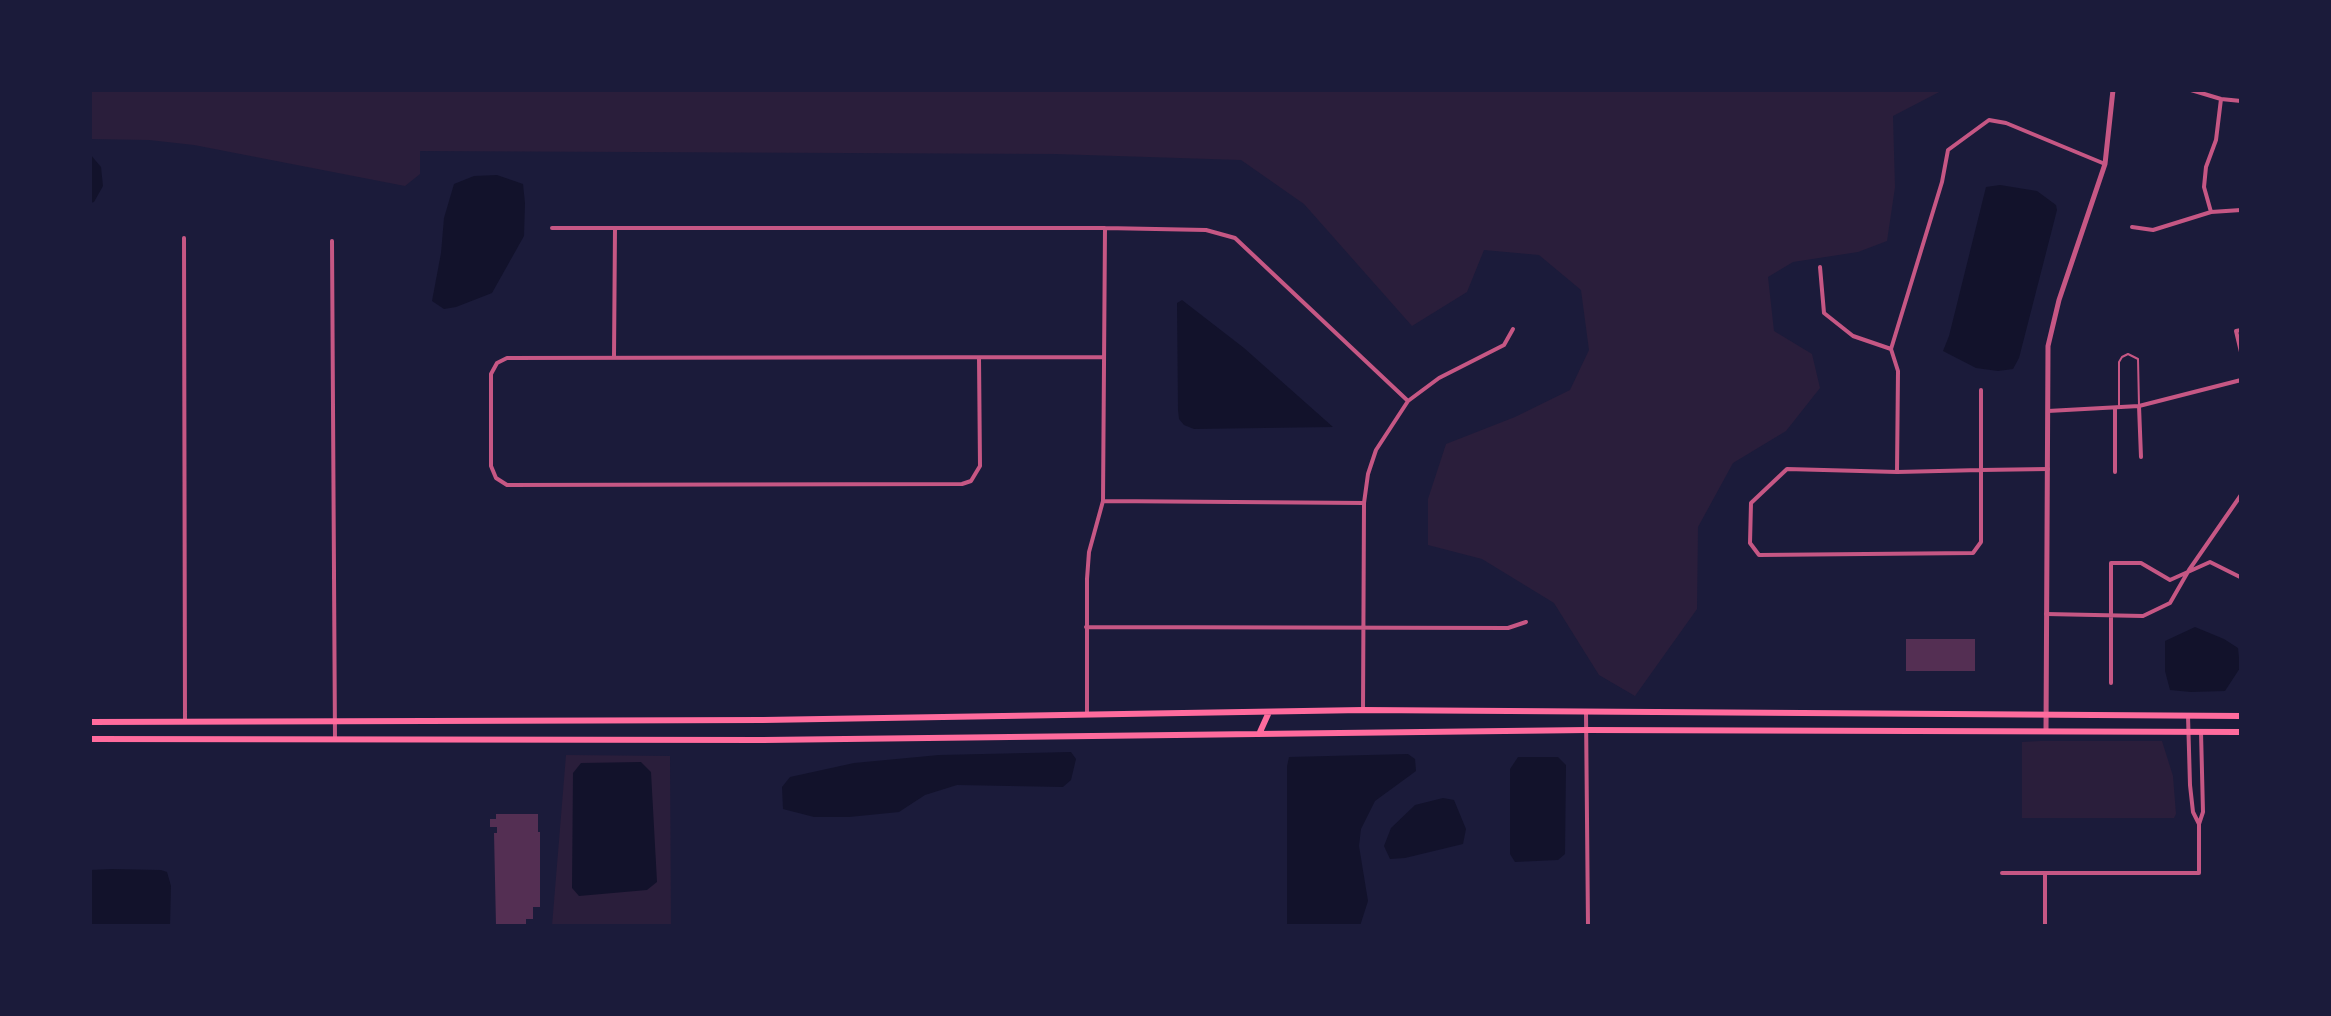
<!DOCTYPE html>
<style>
body{margin:0}
#map{position:relative;width:2331px;height:1016px;overflow:hidden;background:#1b1b3a;font-family:"Fira Sans Condensed",sans-serif}
canvas{display:block}
.frame{position:absolute;inset:0;border:92px solid #1b1b3a;pointer-events:none}
</style>
<div id="map">
<canvas width="2331" height="1016"></canvas>
<div class="frame"></div>
</div>
<script>
const ctx = document.querySelector('canvas').getContext('2d');
ctx.lineJoin = 'round';
function fill(path, color) { ctx.fillStyle = color; ctx.fill(path, 'evenodd'); }
const shape = rows => new Path2D(rows.map(r => 'M' + r).join(''));
function strokePath(path, color, width, dash) { ctx.strokeStyle = color; ctx.lineWidth = width; ctx.lineCap = dash ? 'butt' : 'round'; ctx.setLineDash(dash || []); ctx.stroke(path); }
fill(shape([
 [90,90,1943,90,1893,116,1895,187,1887,241,1858,252,1793,262,1768,277,1774,331,1812,354,1820,388,1786,431,1733,463,1698,527,1697,609,1635,696,1599,675,1554,603,1482,559,1428,545,1428,499,1446,444,1515,417,1570,390,1589,350,1581,290,1539,255,1484,250,1467,292,1412,326,1304,204,1241,160,1055,154,420,151,420,174,405,186,194,145,149,140,90,139],
 [2040,741,2162,741,2173,776,2176,814,2174,818,2022,818,2022,742],
 [566,755,670,756,671,926,552,926]
]), '#2a1e3b');
fill(shape([
 [90,154,101,167,103,186,94,202,90,203],
 [497,175,523,184,525,203,524,236,492,293,456,307,444,309,432,301,441,253,444,218,454,184,474,176],
 [2000,185,2037,191,2056,205,2057,210,2019,358,2013,369,1998,371,1976,368,1943,351,1949,336,1986,187],
 [1182,300,1244,348,1333,427,1194,429,1184,425,1179,419,1178,410,1177,303],
 [2195,627,2224,639,2238,648,2240,668,2225,691,2191,692,2170,690,2165,671,2165,641],
 [1071,752,1076,759,1071,780,1063,787,957,785,925,795,899,812,849,817,814,817,783,809,782,787,790,777,854,763,939,755],
 [1408,754,1415,759,1416,771,1375,801,1361,829,1359,846,1368,901,1360,926,1287,926,1287,766,1289,757],
 [1518,757,1558,757,1566,765,1565,854,1558,860,1515,862,1510,854,1510,769],
 [641,762,651,772,657,882,647,890,579,896,572,888,573,773,581,763],
 [1443,798,1454,800,1466,829,1463,844,1405,858,1390,859,1384,846,1391,828,1415,805],
 [112,869,161,870,167,872,171,886,170,926,90,926,90,870]
]), '#12122b');
fill(shape([
 [1906,639,1975,639,1975,671,1906,671],
 [496,814,538,814,538,832,540,832,540,907,533,907,533,919,526,919,526,926,496,926,494,833,497,833,497,827,490,827,490,819,496,819]
]), '#542f53');
strokePath(shape([
 [2119,406,2119,362,2122,357,2128,354,2138,359,2139,405]
]), '#c65784', 2);
strokePath(shape([
 [2191,90,2221,99,2241,101],
 [2211,212,2204,187,2206,167,2216,140,2221,99],
 [2132,227,2153,230,2211,212,2241,210],
 [552,228,1105,228,1206,230,1235,238,1408,401],
 [184,238,185,721],
 [332,241,335,739],
 [1820,267,1824,313,1853,336,1891,349],
 [2241,330,2236,331,2241,352],
 [614,357,615,228],
 [979,358,980,466,971,481,962,484,507,485,496,478,491,466,491,374,497,363,507,358,1104,357],
 [1981,390,1981,542,1973,553,1759,555,1750,543,1751,503,1787,469,1897,472,1981,470,2048,469],
 [2139,406,2141,457],
 [2115,408,2115,472],
 [2048,411,2139,406,2241,380],
 [1897,472,1898,371,1891,349,1942,182,1948,150,1989,120,2006,123,2105,164],
 [1103,501,1364,503],
 [2046,614,2143,616,2170,603,2189,570,2241,495],
 [1086,627,1508,628,1526,622],
 [2111,683,2111,563,2141,563,2170,580,2210,562,2240,577],
 [1363,710,1364,503,1368,474,1376,450,1408,401,1439,378,1504,345,1513,329],
 [1586,712,1588,926],
 [1087,715,1087,579,1089,552,1103,501,1105,228],
 [2188,716,2190,785,2193,812,2199,824],
 [2002,873,2199,873,2199,824,2203,812,2201,732],
 [2045,873,2045,926]
]), '#c65784', 4);
strokePath(shape([
 [2046,731,2048,346,2059,300,2105,164,2113,90]
]), '#c65784', 5);
strokePath(shape([
 [90,722,763,720,1363,710,2241,716],
 [1260,732,1269,712],
 [90,739,763,740,1587,730,2241,732]
]), '#ff6b9d', 6);
</script>
